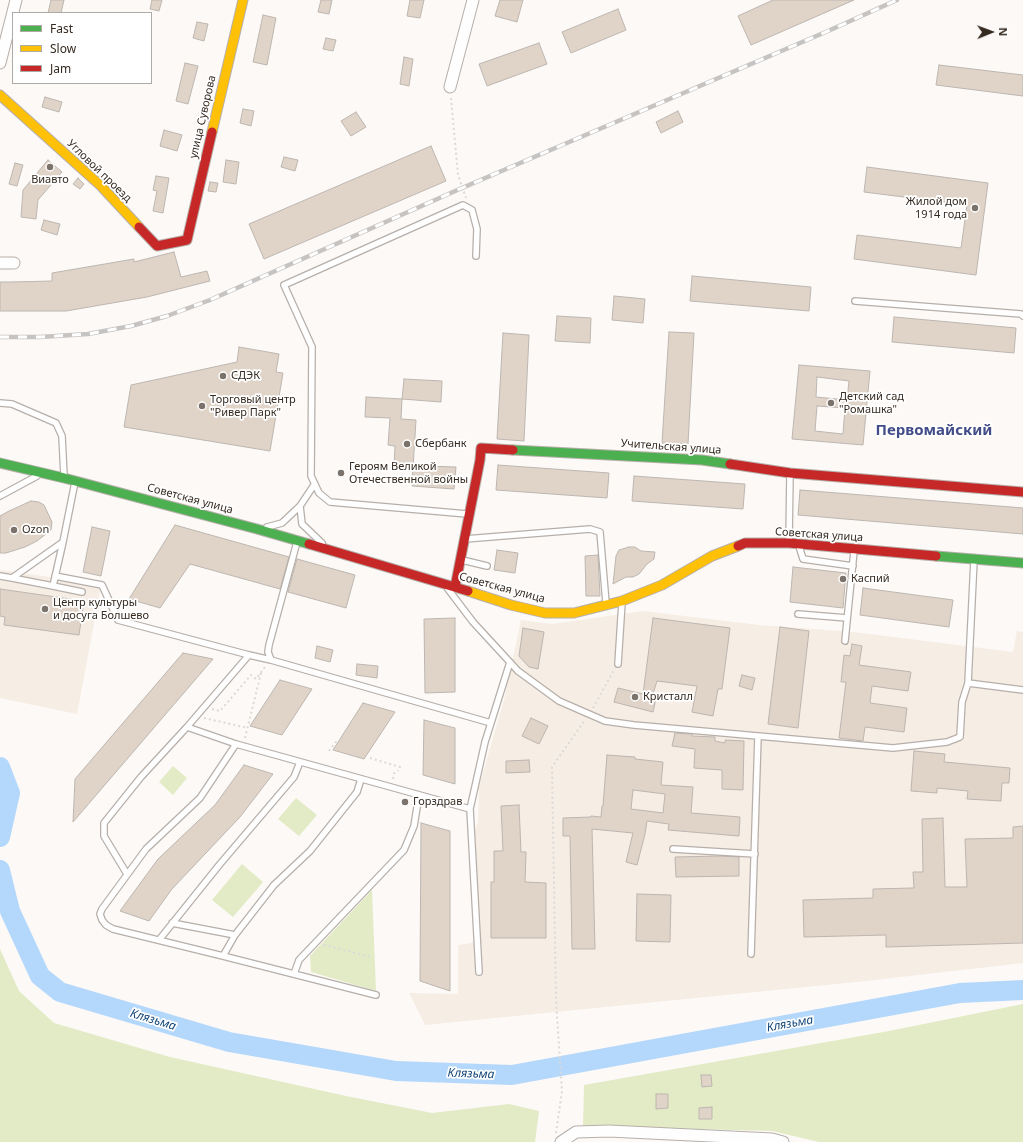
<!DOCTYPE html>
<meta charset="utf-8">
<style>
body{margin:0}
#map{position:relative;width:1023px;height:1142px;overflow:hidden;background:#fcf9f6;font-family:"Noto Sans",sans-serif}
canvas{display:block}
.legend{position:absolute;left:12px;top:12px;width:140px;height:72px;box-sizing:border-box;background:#fff;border:1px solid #aeaaa6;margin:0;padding:5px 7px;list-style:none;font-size:12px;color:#352a20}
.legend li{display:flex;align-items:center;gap:8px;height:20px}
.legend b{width:20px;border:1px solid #aeaaa6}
.north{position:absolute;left:971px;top:12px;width:40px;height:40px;-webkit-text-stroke:3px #fff;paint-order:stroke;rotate:89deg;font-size:11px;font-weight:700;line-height:16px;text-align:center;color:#352a20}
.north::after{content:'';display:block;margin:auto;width:14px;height:18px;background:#352a20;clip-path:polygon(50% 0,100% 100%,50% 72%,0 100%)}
</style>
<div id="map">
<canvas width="1023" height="1142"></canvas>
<ul class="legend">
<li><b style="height:5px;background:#4caf50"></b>Fast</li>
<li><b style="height:5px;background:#ffc107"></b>Slow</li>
<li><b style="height:5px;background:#c62828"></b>Jam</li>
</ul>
<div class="north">N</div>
</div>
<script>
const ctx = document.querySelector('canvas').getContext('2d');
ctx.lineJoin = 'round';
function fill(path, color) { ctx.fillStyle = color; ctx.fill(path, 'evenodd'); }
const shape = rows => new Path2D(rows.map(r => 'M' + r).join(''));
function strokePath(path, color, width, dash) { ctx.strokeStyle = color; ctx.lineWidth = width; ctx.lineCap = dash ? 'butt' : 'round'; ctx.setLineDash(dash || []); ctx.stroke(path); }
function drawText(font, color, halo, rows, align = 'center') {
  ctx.font = font + ' "Noto Sans",sans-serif'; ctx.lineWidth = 3.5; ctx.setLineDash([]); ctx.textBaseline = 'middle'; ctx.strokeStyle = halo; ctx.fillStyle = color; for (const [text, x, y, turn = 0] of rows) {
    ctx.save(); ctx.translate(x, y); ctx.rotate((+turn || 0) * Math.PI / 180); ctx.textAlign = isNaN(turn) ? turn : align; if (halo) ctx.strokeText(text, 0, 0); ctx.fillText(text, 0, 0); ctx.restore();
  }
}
fill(shape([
 [0,570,64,579,101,586,77,714,0,698],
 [643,611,759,625,854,632,1013,652,1017,631,1023,632,1023,963,866,981,425,1025,409,993,458,994,458,945,478,942,475,829,478,822,479,787,505,696,521,620,552,624]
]), '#f6ede4');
fill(shape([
 [173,766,187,778,173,795,159,782],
 [296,798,317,815,299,836,278,819],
 [242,864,263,882,233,917,212,900],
 [372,890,376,991,311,972,310,956],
 [0,949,19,991,54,1023,170,1057,346,1096,432,1113,509,1104,539,1111,535,1142,0,1142],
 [1023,1004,1023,1142,819,1142,772,1131,583,1126,584,1085,889,1031]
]), '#e2ebc6');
strokePath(shape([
 [0,767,10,793,0,837],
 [0,870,10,911,40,976,60,992,229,1042,396,1071,512,1075,960,993,1023,990]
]), '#b4d7fc', 20);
const building = shape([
 [51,0,64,0,61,13,48,13,51,0],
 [152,0,162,0,159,11,150,9,152,0],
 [321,0,332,0,329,14,318,12,321,0],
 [410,0,424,0,420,18,407,16,410,0],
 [500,0,523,0,517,22,495,16,500,0],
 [773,0,854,0,751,45,738,16,773,0],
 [618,9,626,30,571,53,562,32,618,9],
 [263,15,276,18,267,65,253,62,263,15],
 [197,22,208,24,204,41,193,38,197,22],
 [326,38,336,40,333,51,323,49,326,38],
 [539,43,547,64,487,86,479,64,539,43],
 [404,57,413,59,409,86,400,84,404,57],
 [185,63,198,66,188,104,176,101,185,63],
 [939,65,1023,75,1023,96,936,85,939,65],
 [45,97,62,102,59,112,42,107,45,97],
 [243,109,254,111,251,126,240,123,243,109],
 [678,111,683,122,661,133,656,122,678,111],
 [356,112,366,127,351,136,341,121,356,112],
 [164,130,182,135,177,151,160,146,164,130],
 [431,146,446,181,264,259,249,224,431,146],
 [284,157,298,160,295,171,281,167,284,157],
 [48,160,62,172,38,200,36,219,21,217,23,190,48,160],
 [226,160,239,162,236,184,223,182,226,160],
 [15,163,23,165,17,186,9,184,15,163],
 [867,167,988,183,976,275,854,259,857,235,961,248,967,205,864,192,867,167],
 [156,176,169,178,163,213,153,211,157,191,153,190,156,176],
 [78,178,84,184,80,189,73,184,78,178],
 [210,182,218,183,216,192,208,191,210,182],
 [44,220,60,224,57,235,41,230,44,220],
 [174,252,181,277,207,271,210,281,147,297,66,311,0,311,0,282,10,282,52,281,52,273,134,259,134,262,174,252],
 [692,276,811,287,809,311,690,301,692,276],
 [614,296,645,299,643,323,612,320,614,296],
 [557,316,591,318,590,343,555,341,557,316],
 [894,317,1016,328,1014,353,892,342,894,317],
 [669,332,694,333,688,444,662,443,669,332],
 [503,333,529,335,524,441,497,439,503,333],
 [239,347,279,354,276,372,283,373,270,451,124,427,131,385,237,362,239,347],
 [799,365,870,371,863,445,792,439,799,365],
 [817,377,849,381,847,400,816,397,817,377],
 [817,406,845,408,843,434,815,431,817,406],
 [404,379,442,381,441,402,402,399,404,379],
 [366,397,402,399,401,419,416,420,413,468,394,467,395,446,388,445,390,418,365,417,366,397],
 [413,463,428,464,427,466,456,467,454,489,412,486,413,463],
 [498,465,609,473,607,498,496,490,498,465],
 [634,476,745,484,743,509,632,501,634,476],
 [800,490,1023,508,1023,534,798,515,800,490],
 [31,501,39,502,44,505,52,522,51,530,37,541,25,547,6,553,0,553,0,516,9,511,31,501],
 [175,525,289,557,280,589,190,564,160,608,129,599,175,525],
 [92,527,110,531,101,576,83,572,92,527],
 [629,547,635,547,641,551,655,552,654,559,647,564,639,574,633,577,626,577,613,584,616,556,619,550,629,547],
 [497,550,518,553,515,573,494,570,497,550],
 [598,555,600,596,586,596,585,556,598,555],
 [297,559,355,575,346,608,288,592,297,559],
 [793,567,846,573,843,608,790,602,793,567],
 [863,588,953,600,949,627,860,615,863,588],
 [0,589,84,601,79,635,4,625,5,617,0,616,0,589],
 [455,618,455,692,425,693,424,619,455,618],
 [653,618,730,628,722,689,718,689,713,716,692,712,697,686,657,681,652,697,656,698,653,712,614,702,618,688,643,694,653,618],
 [780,627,809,631,798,728,768,724,780,627],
 [523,628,544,632,538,669,529,667,519,656,523,628],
 [852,644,862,646,859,665,911,672,908,691,872,686,870,703,907,708,904,732,865,727,863,741,839,738,846,682,841,682,844,655,850,656,852,644],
 [317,646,333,650,330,662,315,658,317,646],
 [183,653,213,659,73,822,75,779,183,653],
 [357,664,378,666,377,678,356,675,357,664],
 [742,675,755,678,752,690,739,686,742,675],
 [280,680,312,689,282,735,250,726,280,680],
 [363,703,395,712,364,759,333,750,363,703],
 [531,718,548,726,539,744,522,736,531,718],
 [424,720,455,728,455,784,423,775,424,720],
 [675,733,692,734,692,736,715,737,715,741,725,743,725,740,744,741,743,790,722,789,722,770,694,768,695,749,672,746,675,733],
 [914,751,945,754,944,762,1010,768,1009,783,1002,783,1001,801,967,799,968,791,937,788,937,793,911,791,914,751],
 [607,755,635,757,635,759,663,762,661,785,693,787,691,813,740,817,739,836,668,830,669,824,647,821,645,834,637,865,626,862,633,833,592,829,595,949,572,949,570,836,563,836,563,818,591,817,591,816,601,817,602,806,603,806,607,755],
 [633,790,665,794,663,813,631,809,633,790],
 [529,760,530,772,506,773,506,761,529,760],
 [244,765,273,774,240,817,172,889,149,921,120,911,158,859,215,805,244,765],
 [519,805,521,852,526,852,525,882,546,883,546,938,491,938,491,882,494,882,494,851,503,851,501,806,519,805],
 [943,818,945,887,967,887,965,839,1013,838,1013,827,1023,826,1023,943,886,947,886,935,804,937,803,900,873,898,873,889,914,888,913,872,923,872,922,819,943,818],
 [421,823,450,831,450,991,420,981,421,823],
 [720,856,739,857,739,876,676,877,675,857,720,856],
 [637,894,671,895,670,942,636,941,637,894],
 [701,1075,711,1075,712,1086,702,1087,701,1075],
 [656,1094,668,1094,668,1108,656,1109,656,1094],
 [712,1107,712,1119,699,1119,699,1108,712,1107]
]);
fill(building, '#e0d4c9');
strokePath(building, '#bdb6b0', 1);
const lane = shape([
 [855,301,1021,314,1023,316],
 [0,403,12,404,56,423,62,436,64,476],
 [0,496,37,476],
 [300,506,302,524,322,543],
 [467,514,330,502,319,493,311,476,312,347,284,285,463,205,472,210,477,229,476,256],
 [267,527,282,523,300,506,314,485],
 [465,539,590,529,600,532,606,603],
 [789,541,790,473],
 [297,542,269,645,268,652,271,660,491,723],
 [799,546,803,559,853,566],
 [462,560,487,566],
 [0,576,12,578,63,542,75,482],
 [55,576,102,585,118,620,249,655,271,660],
 [12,578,53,586,63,542],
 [53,586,82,592],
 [448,589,473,622,518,671,559,701,605,721,634,725,893,748,947,742,960,737,962,702,968,683,1023,690],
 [798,614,847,618],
 [845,641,854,551],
 [618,664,622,602],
 [968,683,974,560],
 [187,727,236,744,470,809],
 [236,744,200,798,146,849,102,909,100,914,102,920,106,925,113,929,223,956,235,935,274,885,310,851,357,792,361,779],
 [673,849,755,854],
 [127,874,104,836,104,823,141,777,187,727,249,655],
 [172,923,235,935],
 [159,940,220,864,294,777,300,762],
 [751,954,758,736],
 [223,956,376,995],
 [479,972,470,809,485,742,510,662],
 [294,974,299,960,404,850,414,826,419,795]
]);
const street = shape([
 [0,63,16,0],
 [450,87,473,0],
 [0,263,14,263],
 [561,1142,576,1132,609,1131,772,1139,783,1142]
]);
const fast = shape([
 [513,450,702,460,730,464],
 [0,463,64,478,257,529,309,544],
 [936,556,1023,563]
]);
const slow = shape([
 [0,95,101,186,139,227],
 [212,132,243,0],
 [468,591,511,605,545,613,574,613,622,601,662,585,712,556,738,546]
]);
const jam = shape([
 [139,227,157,246,187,240,212,132],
 [730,464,790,473,1023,492],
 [309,544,468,591],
 [738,546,745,543,789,543,936,556],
 [455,587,480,460,481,448,513,450]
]);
strokePath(lane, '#b6afaa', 8);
strokePath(street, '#b6afaa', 13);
strokePath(fast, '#b6afaa', 11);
strokePath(slow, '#b6afaa', 11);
strokePath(jam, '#b6afaa', 11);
strokePath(shape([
 [451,98,458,175,466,198],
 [593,708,614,670],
 [212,709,220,711,251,675,256,679,265,667],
 [204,718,248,728],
 [245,738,261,673],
 [329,751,338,739],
 [370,758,400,767,398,771],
 [393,779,395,770],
 [324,945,371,957],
 [556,1133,562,1091,556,1000,552,767,585,720]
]), '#dbdad8', 2, [2, 3]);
strokePath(lane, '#fffefe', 5.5);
strokePath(street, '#fffefe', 11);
strokePath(fast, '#4caf50', 9);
strokePath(slow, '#ffc107', 9);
strokePath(jam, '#c62828', 9);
const rail = shape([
 [0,337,40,337,88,334,131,326,167,316,210,300,462,188,828,31,897,0]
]);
strokePath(rail, '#c6c4c3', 4.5);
strokePath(rail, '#fff', 3, [9]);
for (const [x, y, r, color] of [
 [50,167,4,"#7b726b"],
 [975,208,4,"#7b726b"],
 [223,376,4,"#7b726b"],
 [831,403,4,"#7b726b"],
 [202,406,4,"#7b726b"],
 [407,444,4,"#7b726b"],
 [341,473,4,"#7b726b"],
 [14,530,4,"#7b726b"],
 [843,579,4,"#7b726b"],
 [45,609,4,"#7b726b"],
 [635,697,4,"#7b726b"],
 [405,802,4,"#7b726b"]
]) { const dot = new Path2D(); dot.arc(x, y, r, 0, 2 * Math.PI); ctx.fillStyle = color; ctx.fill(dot); strokePath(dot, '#fff', 1.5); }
drawText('11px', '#352a20', '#fff', [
 ["улица Суворова",203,117,-77],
 ["Угловой проезд",99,171,44],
 ["Учительская улица",671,447,4],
 ["Советская улица",190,499,15],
 ["Советская улица",819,535,4],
 ["Советская улица",502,588,15]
]);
drawText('11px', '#352a20', '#fff', [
 ["Виавто",50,180,"center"],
 ["Жилой дом",967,202,"right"],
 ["1914 года",967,215,"right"],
 ["СДЭК",231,376],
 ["Детский сад",839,397],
 ["\"Ромашка\"",839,410],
 ["Торговый центр",210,400],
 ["\"Ривер Парк\"",210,413],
 ["Сбербанк",415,444],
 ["Героям Великой",349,467],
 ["Отечественной войны",349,480],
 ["Ozon",22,530],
 ["Каспий",851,579],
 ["Центр культуры",53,603],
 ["и досуга Болшево",53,616],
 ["Кристалл",643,697],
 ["Горздрав",413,802]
], 'left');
drawText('italic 12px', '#134779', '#fff', [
 ["Клязьма",153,1020,17],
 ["Клязьма",790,1024,-10],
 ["Клязьма",471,1074,2]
]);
drawText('bold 15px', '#414c88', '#fff', [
 ["Первомайский",934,431]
]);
</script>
